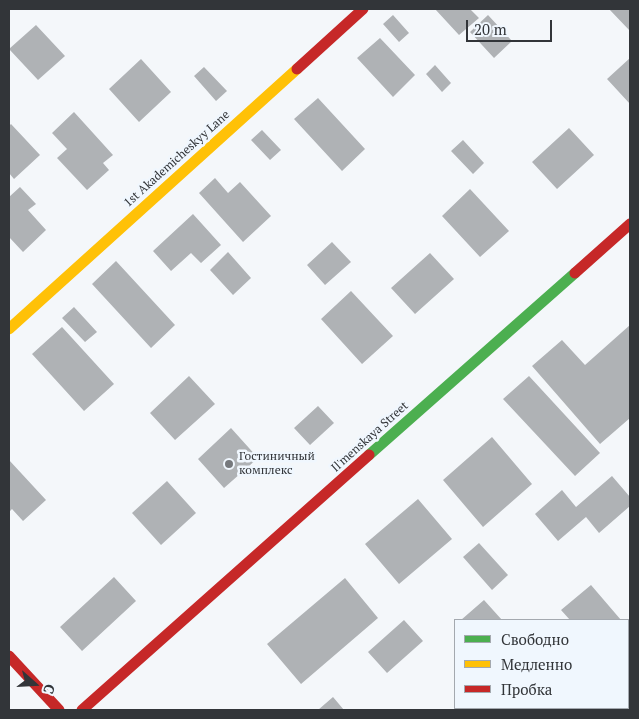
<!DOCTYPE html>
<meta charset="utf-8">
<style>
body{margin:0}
#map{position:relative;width:639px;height:719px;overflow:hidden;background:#f4f7fa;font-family:"PT Serif",serif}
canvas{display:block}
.frame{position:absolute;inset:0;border:10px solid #323539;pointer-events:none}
.legend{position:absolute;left:454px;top:619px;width:175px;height:90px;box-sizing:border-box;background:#f0f7fe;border:1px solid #a4a9af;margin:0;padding:6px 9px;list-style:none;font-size:15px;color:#323539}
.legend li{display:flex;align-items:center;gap:10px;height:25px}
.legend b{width:25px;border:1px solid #a4a9af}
.north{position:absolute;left:10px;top:659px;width:50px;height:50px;-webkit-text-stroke:4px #f0f7fe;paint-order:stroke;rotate:109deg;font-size:14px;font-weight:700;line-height:20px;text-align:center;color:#323539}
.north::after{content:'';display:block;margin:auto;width:18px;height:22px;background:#323539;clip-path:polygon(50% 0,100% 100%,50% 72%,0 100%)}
.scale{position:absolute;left:466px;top:20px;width:86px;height:22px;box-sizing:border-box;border:2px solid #323539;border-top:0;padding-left:6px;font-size:15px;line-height:18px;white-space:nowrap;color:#323539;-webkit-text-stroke:4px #f0f7fe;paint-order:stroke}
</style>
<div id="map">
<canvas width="639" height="719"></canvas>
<div class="frame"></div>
<ul class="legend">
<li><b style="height:6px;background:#4caf50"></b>Свободно</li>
<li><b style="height:6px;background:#ffc107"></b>Медленно</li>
<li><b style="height:6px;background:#c62828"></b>Пробка</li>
</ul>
<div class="north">С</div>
<div class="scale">20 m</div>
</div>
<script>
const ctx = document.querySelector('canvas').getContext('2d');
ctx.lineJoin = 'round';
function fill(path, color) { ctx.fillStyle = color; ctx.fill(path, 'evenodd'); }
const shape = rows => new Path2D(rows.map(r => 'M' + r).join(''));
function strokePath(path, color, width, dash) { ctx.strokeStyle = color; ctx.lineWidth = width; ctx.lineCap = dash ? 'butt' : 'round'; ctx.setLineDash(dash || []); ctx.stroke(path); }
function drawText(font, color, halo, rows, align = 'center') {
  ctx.font = font + ' "PT Serif",serif'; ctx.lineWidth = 5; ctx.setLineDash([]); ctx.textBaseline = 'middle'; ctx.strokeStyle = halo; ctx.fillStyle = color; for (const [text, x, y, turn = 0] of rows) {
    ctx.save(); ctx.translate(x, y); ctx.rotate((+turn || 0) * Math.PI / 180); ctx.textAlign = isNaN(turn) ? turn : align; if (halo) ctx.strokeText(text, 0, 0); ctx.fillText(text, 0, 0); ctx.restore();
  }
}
fill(shape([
 [435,9,470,9,479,18,459,35],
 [609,9,630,9,630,31],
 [393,15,409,33,399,42,383,24],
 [488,15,512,41,494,58,470,32],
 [36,25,65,56,38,80,9,49],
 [380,38,415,75,393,97,357,58],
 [630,58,630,104,607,79],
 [141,59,171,92,139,122,109,89],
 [435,65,451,83,442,92,426,74],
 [204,67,227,91,216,101,194,76],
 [318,98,365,149,342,171,294,119],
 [74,112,113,155,103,163,109,170,87,190,57,158,67,149,52,133],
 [11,124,40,155,14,179,9,173,9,126],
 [569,128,594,155,557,189,532,162],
 [262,130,281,150,270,160,251,140],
 [463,140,484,163,473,174,451,151],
 [215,178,228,193,240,182,271,216,243,242,199,193],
 [20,187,36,204,28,210,46,230,23,252,9,237,9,197],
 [470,189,509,231,480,257,442,216],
 [193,214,221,245,201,263,191,253,171,271,153,251],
 [332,242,351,262,325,285,307,265],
 [228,252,251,278,233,295,210,270],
 [430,253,454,279,415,314,391,288],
 [116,261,175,325,151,348,92,284],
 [351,291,393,336,362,364,321,319],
 [74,307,97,332,85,342,62,318],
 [630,325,630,418,600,444,532,366,562,340,585,365],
 [62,327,114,384,84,411,32,354],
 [189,376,215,404,175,440,150,413],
 [529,376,600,453,575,476,503,399],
 [318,406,334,423,310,445,294,428],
 [231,428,258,458,224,488,198,459],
 [492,437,532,484,483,527,443,480],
 [9,460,46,500,23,521,12,509,9,512],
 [612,476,630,497,630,506,599,533,586,517,558,541,535,514,562,490,576,507],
 [167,481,196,513,161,545,132,513],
 [418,499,452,539,399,584,365,544],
 [479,543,508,575,492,590,463,557],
 [114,577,136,601,82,651,60,627],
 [345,578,378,618,301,684,267,644],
 [591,585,621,620,570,620,561,610],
 [484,600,502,620,461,620],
 [404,620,423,641,387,673,368,652],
 [333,697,344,710,318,710],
 [466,708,504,708,506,710,463,710]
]), '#afb2b5');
strokePath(shape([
 [628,688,630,686],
 [603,710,606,708]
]), '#b2b2b8', 28);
strokePath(shape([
 [369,455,575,273]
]), '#4caf50', 11);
strokePath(shape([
 [9,329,297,69]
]), '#ffc107', 11);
strokePath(shape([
 [297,69,363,9],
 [575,273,630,224],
 [9,656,59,710],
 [82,710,369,455]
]), '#c62828', 11);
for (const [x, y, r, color] of [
 [229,464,5,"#76797d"]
]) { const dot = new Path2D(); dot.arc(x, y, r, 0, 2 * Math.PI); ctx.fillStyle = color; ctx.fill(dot); strokePath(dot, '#f0f7fe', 2); }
drawText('12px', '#323539', '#f0f7fe', [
 ["1st Akademicheskyy Lane",177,159,-42],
 ["Il'menskaya Street",370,437,-42]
]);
drawText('12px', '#323539', '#f0f7fe', [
 ["Гостиничный",239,457],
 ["комплекс",239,471]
], 'left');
</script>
